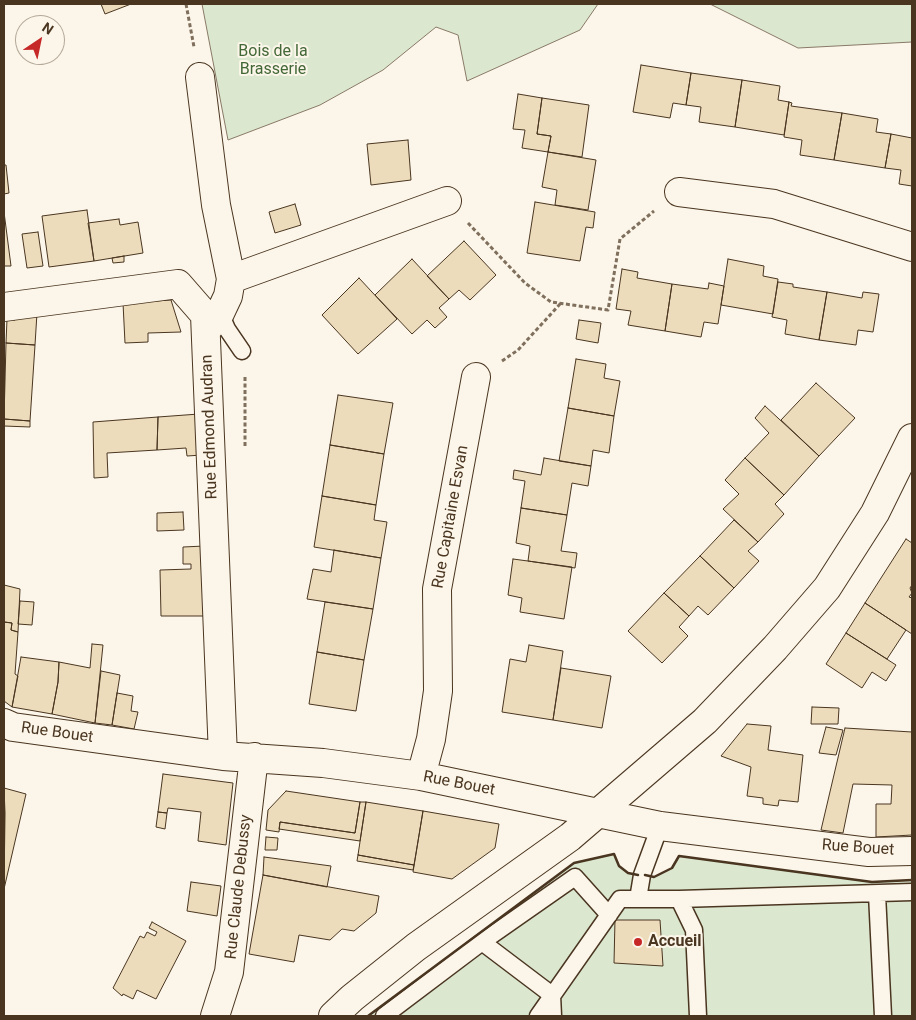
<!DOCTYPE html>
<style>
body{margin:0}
#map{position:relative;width:916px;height:1020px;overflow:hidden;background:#fbf6e9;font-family:Roboto,sans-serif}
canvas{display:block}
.frame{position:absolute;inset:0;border:5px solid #4a3520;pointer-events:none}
.north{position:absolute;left:15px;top:15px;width:50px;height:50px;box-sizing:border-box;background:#fbf6e9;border:1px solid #b4a999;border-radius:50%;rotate:34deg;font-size:14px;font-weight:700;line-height:20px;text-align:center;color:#4a3520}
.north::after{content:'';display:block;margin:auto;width:18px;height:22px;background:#c62828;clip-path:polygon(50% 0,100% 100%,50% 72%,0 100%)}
</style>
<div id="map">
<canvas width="916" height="1020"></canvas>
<div class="frame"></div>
<div class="north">N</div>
</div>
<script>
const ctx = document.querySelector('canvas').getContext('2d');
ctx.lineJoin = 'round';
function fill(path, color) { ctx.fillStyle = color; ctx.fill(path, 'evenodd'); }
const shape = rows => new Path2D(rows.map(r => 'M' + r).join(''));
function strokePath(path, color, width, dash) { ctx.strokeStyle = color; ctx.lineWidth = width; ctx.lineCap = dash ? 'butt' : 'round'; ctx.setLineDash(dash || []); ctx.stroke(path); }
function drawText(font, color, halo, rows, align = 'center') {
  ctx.font = font + ' Roboto,sans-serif'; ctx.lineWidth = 4; ctx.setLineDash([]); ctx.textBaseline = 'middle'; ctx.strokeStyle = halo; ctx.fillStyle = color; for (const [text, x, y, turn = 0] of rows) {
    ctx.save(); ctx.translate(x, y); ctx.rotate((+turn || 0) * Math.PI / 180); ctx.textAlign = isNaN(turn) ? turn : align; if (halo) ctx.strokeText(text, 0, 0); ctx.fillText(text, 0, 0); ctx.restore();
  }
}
const green = shape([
 [202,4,598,4,580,30,467,81,458,35,436,27,383,70,320,105,228,140,202,4],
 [710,4,912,4,912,42,798,48,710,4],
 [614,854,619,866,628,873,654,877,672,868,679,856,872,882,912,880,912,1016,368,1016,574,863,614,854]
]);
fill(green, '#dce7d0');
strokePath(green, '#887966', 1);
const building = shape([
 [101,4,131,4,105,14,101,4],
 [641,65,691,73,686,105,673,103,670,118,633,112,641,65],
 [691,73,742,80,735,127,699,122,701,107,686,105,691,73],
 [742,80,780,86,778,100,789,102,784,135,735,127,742,80],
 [518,94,542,98,537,134,551,136,548,152,522,148,525,130,513,129,518,94],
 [542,98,589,105,582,157,548,152,551,136,537,134,542,98],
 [789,102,792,103,791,106,842,113,834,160,800,155,802,140,784,137,789,102],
 [842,113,878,119,876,132,891,134,885,168,834,160,842,113],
 [891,134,912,138,912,186,899,184,901,170,885,168,891,134],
 [408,140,411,180,371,185,367,144,408,140],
 [548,152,596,160,588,210,555,205,557,190,542,187,548,152],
 [4,165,6,165,9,193,4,194,4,165],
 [535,202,595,212,593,228,586,227,580,261,527,253,535,202],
 [295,204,301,225,275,233,269,212,295,204],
 [87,210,94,261,49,267,42,216,87,210],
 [4,212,11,266,4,266,4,212],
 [119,219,120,225,138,222,143,253,94,261,88,223,119,219],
 [38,232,43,266,27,268,22,234,38,232],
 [464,241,496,275,470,300,459,290,449,299,427,276,464,241],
 [124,256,124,262,113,263,112,258,124,256],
 [412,259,449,299,439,308,447,317,435,328,427,320,412,334,375,295,412,259],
 [728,259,764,266,763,276,778,279,773,314,721,305,728,259],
 [622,269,638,272,637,278,672,284,665,331,628,325,631,311,616,309,622,269],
 [359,278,397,319,358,354,322,315,359,278],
 [778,282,793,284,793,287,827,292,819,340,785,334,787,320,772,317,778,282],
 [709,283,724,286,718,324,704,322,701,337,665,331,672,284,708,289,709,283],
 [827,292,862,298,863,292,879,294,873,332,858,330,856,345,819,340,827,292],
 [171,300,181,332,148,333,148,342,125,343,123,303,171,300],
 [37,313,35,345,6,343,7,319,15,320,15,316,37,313],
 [579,320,601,323,598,343,576,339,579,320],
 [6,343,35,345,30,421,4,419,6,343],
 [576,359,606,364,604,378,620,381,614,416,568,408,576,359],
 [816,383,855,418,819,456,781,420,816,383],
 [338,395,393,403,384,454,330,445,338,395],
 [765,406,819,456,784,495,745,458,769,433,755,418,765,406],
 [568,408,614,416,609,453,593,450,591,466,559,461,568,408],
 [199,414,202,455,187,456,186,448,157,450,158,417,199,414],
 [158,417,157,450,107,453,108,477,94,478,93,422,158,417],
 [4,419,30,421,30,427,4,426,4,419],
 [330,445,384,454,376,505,322,496,330,445],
 [544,458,591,466,588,486,572,483,567,515,521,508,525,481,513,479,514,470,541,475,544,458],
 [745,458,784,495,775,504,784,514,758,542,723,509,739,494,725,480,745,458],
 [322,496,376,505,374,520,387,522,381,558,314,547,322,496],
 [521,508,567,515,561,551,577,553,575,568,528,561,530,546,516,543,521,508],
 [183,512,184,530,157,531,157,513,183,512],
 [734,520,758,542,748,551,759,561,734,588,700,556,734,520],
 [906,539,912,543,912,585,910,588,912,593,909,597,912,598,912,634,865,603,906,539],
 [205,546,207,616,161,616,160,570,191,569,191,564,183,564,183,547,205,546],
 [334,550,381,558,373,609,307,599,313,569,331,572,334,550],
 [700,556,734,588,708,615,698,606,689,616,664,593,700,556],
 [513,559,572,567,564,619,520,612,522,598,508,595,513,559],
 [4,585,20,589,18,632,11,630,12,623,4,622,4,585],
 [664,593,689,616,679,627,688,636,662,663,628,631,664,593],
 [20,601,34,602,32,625,18,624,20,601],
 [325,602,373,609,364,660,317,652,325,602],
 [865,603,906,630,887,659,846,633,865,603],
 [4,622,12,623,11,630,18,632,15,674,18,676,12,707,4,701,4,622],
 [846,633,896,665,886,681,872,672,862,688,826,664,846,633],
 [92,644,103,645,95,723,52,714,58,682,59,662,90,668,92,644],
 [529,645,563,651,553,720,502,712,510,659,526,662,529,645],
 [317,652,364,660,356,711,309,704,317,652],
 [21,657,59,662,58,682,52,714,12,707,21,657],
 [561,668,611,676,602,728,553,720,561,668],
 [101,671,120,675,112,725,95,723,101,671],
 [117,693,133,696,131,711,138,712,134,729,112,725,117,693],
 [812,707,839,708,838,724,811,724,812,707],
 [747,724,771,726,768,750,803,755,798,802,779,800,778,806,763,804,763,798,747,796,751,767,721,756,747,724],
 [826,727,843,730,836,755,819,753,826,727],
 [845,728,912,732,912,835,876,837,876,804,891,804,892,785,853,784,843,833,821,830,845,728],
 [163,774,233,783,226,845,198,841,201,812,168,808,167,813,158,812,163,774],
 [4,788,26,794,4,889,5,813,4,788],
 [286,791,360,802,355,833,280,822,279,832,266,830,268,810,286,791],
 [360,802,366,802,360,841,279,829,280,822,355,833,360,802],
 [366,802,423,811,414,865,358,855,366,802],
 [423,811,499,824,495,848,452,879,413,872,423,811],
 [158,812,167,813,165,829,156,827,158,812],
 [266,837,278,838,277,850,265,850,266,837],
 [358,855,414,865,413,870,357,861,358,855],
 [264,857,331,866,327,887,263,875,264,857],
 [263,875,379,896,376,913,354,931,342,929,330,940,299,935,294,962,249,954,263,875],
 [191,882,221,886,217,916,187,911,191,882],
 [615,920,660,920,663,966,614,963,615,920],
 [152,922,186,941,156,999,137,990,133,999,123,994,122,996,113,988,140,936,144,938,147,932,155,936,157,932,149,928,152,922]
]);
fill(building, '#ecdcbc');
strokePath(building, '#4a3520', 1);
const service = shape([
 [220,313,227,329,242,351],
 [877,894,883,1016],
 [638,899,642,875,660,826],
 [679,899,912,892],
 [482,942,552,995,553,1016],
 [384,1016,482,942,575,877,609,915],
 [538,1016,620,899,679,899,694,930,698,1016]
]);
const minor = shape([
 [200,77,216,205,231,279,228,296,220,313,206,331],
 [679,192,774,204,912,247],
 [231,279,447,201],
 [4,307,178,284,205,315,223,756],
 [4,723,13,727,223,756,323,763,421,776,660,826,869,852,912,851],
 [421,776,431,739,438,691,437,589,476,377],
 [215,1016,229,972,254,757],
 [333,1016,352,998,416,947,570,837,705,721,775,648,827,588,875,513,912,438]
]);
strokePath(service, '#4a3520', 19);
strokePath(minor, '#4a3520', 30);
strokePath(shape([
 [186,4,194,47],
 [468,223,525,283,551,302,608,310,620,239,654,211],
 [502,361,518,350,561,303],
 [245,377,245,446]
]), '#7f6f5c', 3, [4, 2.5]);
strokePath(service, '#fbf6e9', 16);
strokePath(minor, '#fbf6e9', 28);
strokePath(shape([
 [645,875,654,877,672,868,679,856,872,882,912,880],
 [368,1016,574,863,614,854,619,866,628,873,638,875]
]), '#4a3520', 2.5);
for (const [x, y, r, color] of [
 [638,942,5,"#c62828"]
]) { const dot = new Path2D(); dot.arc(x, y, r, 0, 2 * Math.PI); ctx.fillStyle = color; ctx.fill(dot); strokePath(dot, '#fbf6e9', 2); }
drawText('16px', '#436837', '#fbf6e9', [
 ["Bois de la",273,52],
 ["Brasserie",273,70]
]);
drawText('16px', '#4a3520', '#fbf6e9', [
 ["Rue Edmond Audran",210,427,-92],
 ["Rue Capitaine Esvan",451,517,-80],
 ["Rue Bouet",57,733,8],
 ["Rue Bouet",459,784,11],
 ["Rue Bouet",858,848,4],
 ["Rue Claude Debussy",239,887,-84]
]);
drawText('bold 16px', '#4a3520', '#fbf6e9', [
 ["Accueil",648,942]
], 'left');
</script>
